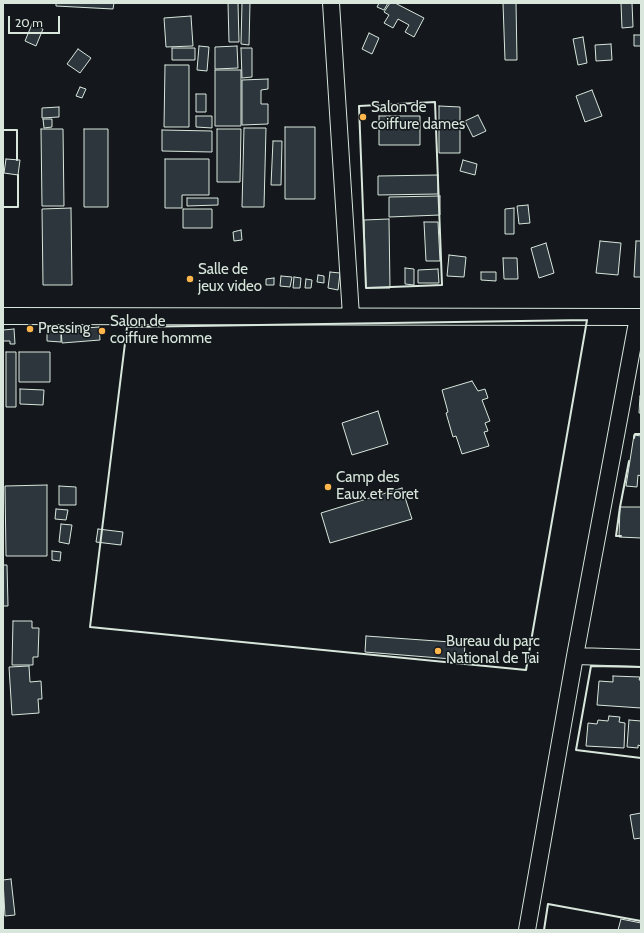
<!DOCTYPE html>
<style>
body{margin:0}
#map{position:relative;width:644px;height:933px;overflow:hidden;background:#14181c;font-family:Cabin,sans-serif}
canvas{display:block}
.frame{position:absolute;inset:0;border:4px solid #d8e6dc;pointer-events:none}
.scale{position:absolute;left:8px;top:16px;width:52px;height:18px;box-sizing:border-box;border:2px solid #d8e6dc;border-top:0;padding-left:5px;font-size:12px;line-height:14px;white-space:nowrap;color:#d8e6dc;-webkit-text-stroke:3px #14181c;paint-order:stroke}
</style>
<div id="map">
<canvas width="644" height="933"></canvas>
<div class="frame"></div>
<div class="scale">20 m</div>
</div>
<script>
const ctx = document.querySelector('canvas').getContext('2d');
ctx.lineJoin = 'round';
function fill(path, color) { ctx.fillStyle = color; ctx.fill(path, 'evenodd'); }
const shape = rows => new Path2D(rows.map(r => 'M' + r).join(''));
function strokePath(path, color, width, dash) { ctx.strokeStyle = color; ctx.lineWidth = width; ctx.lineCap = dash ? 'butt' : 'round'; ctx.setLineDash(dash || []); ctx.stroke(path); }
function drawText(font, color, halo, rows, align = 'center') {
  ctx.font = font + ' Cabin,sans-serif'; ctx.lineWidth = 3; ctx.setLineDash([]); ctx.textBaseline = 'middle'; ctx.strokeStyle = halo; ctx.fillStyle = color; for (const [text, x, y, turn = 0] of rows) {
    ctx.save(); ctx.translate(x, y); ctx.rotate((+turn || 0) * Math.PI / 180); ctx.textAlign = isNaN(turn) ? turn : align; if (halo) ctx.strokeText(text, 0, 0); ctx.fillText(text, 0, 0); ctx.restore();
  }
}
const building = shape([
 [56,3,114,3,113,9,56,6,56,3],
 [228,3,238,3,239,42,229,42,228,3],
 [242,3,250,3,249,45,241,44,242,3],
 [379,3,388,3,384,10,377,7,379,3],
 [390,3,395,3,424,18,414,37,405,32,409,25,398,19,393,28,384,23,389,15,384,12,390,3],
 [503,3,516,3,517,60,505,60,503,3],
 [621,3,632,3,633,27,622,28,621,3],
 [191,16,193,46,166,47,164,18,191,16],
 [32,24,43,29,36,46,25,41,32,24],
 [369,33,379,38,372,54,362,49,369,33],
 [634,35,641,35,641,46,634,46,634,35],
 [583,37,587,63,578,65,573,39,583,37],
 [611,44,612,60,596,61,595,45,611,44],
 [199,46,209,47,207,71,197,70,199,46],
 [237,46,238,68,215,69,215,47,237,46],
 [172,48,195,48,195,60,172,60,172,48],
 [241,48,252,48,252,77,242,78,241,48],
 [78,49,91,58,80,73,67,64,78,49],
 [165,65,189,65,189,127,164,127,165,65],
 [215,70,241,70,241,126,215,126,215,70],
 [268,79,268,89,261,90,261,104,268,104,268,124,242,125,242,80,268,79],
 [80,87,86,89,82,98,76,96,80,87],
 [592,90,602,116,585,122,576,96,592,90],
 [196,94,206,94,206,112,196,112,196,94],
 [439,106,460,107,460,153,439,153,439,106],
 [59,107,59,117,42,118,42,108,59,107],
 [478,115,486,131,473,137,465,121,478,115],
 [196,116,212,116,212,128,196,127,196,116],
 [379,116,420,116,420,145,379,145,379,116],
 [43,119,52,119,52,127,44,128,43,119],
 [285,127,315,127,315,199,285,199,285,127],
 [244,128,266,128,264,207,242,207,244,128],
 [41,129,63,129,64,206,42,206,41,129],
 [84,129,108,129,108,207,84,207,84,129],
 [217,129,241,129,240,182,217,182,217,129],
 [162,130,212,131,212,152,162,151,162,130],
 [273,141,282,141,281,185,271,185,273,141],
 [6,159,20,160,18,175,4,173,6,159],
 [165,159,209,159,209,195,182,195,182,208,165,208,165,159],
 [463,160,477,164,475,175,460,171,463,160],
 [438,175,438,194,378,195,378,176,438,175],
 [440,196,440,215,389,217,389,197,440,196],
 [187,198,218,198,218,205,187,206,187,198],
 [528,205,530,223,519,224,517,206,528,205],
 [71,208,72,285,43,285,42,209,71,208],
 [514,208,514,234,505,234,505,209,514,208],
 [183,209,212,209,212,228,183,228,183,209],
 [389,219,390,288,366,288,364,220,389,219],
 [424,222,438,222,440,261,426,261,424,222],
 [241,230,242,240,234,241,233,232,241,230],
 [600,241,621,243,618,275,596,273,600,241],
 [636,241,641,241,641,277,634,277,636,241],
 [546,243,554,273,539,278,531,248,546,243],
 [449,255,466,257,464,277,447,276,449,255],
 [503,258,517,258,518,279,504,279,503,258],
 [405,268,414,269,414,285,405,284,405,268],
 [438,269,439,283,418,283,418,270,438,269],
 [330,272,340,273,338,290,328,288,330,272],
 [481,272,496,272,496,281,481,280,481,272],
 [318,275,324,276,324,283,317,282,318,275],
 [281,276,292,277,290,287,280,286,281,276],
 [294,277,301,278,300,288,293,288,294,277],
 [274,278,274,285,266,285,266,279,274,278],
 [306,279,312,280,311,288,305,288,306,279],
 [99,327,100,340,62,343,61,330,99,327],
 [14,329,15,344,10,344,10,341,3,341,3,345,3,330,14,329],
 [47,331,61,331,61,342,47,341,47,331],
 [6,352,16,352,16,407,6,407,6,352],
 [19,352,50,352,50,382,19,382,19,352],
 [472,381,478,391,485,389,488,398,482,400,490,421,485,423,488,431,484,432,489,446,462,454,456,436,453,437,446,413,448,412,442,390,472,381],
 [20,389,44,390,43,405,20,404,20,389],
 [640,396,641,396,641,413,639,413,640,396],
 [378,411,388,444,352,455,342,423,378,411],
 [634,435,641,436,641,476,638,475,637,487,626,486,634,435],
 [47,485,47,556,6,556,5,486,47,485],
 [59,486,76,487,76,505,59,505,59,486],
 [402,488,412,519,330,543,321,513,402,488],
 [620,507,641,507,641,538,619,537,620,507],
 [56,509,68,510,66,520,55,519,56,509],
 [61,524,72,525,69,544,59,542,61,524],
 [98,529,123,532,121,545,96,542,98,529],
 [52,551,61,552,60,561,52,560,52,551],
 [3,565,7,565,8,606,3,606,3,565],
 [13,621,32,621,32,628,39,628,38,657,33,657,33,665,12,665,13,621],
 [366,636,465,643,464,660,365,652,366,636],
 [29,666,30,682,41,681,42,699,38,699,39,713,12,715,9,667,29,666],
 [613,676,640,677,639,680,641,680,641,708,597,705,599,681,613,682,613,676],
 [609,716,620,717,619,722,625,723,624,748,586,746,588,723,597,724,598,720,608,721,609,716],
 [629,720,641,721,641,746,638,745,638,748,627,747,629,720],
 [641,813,641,838,634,839,630,815,641,813],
 [11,879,15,915,5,916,3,880,11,879],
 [621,919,641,923,641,930,618,930,621,919]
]);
fill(building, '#2c363c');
strokePath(building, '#d8e6dc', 1);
const minor = shape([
 [331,3,351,316],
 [3,316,641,317],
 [575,656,641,658],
 [527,930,575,656,638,317]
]);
strokePath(minor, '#d8e6dc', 18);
strokePath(minor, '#14181c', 16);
strokePath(shape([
 [435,102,442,285,366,288,359,106,435,102],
 [3,130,17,130,17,160],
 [3,207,18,207,18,175],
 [587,320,526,670,90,627,127,327,587,320],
 [634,438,635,434,641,434],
 [621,536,616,536,620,507,629,461],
 [641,667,591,666,576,750,641,758],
 [544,930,548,904,641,921]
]), '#d8e6dc', 2);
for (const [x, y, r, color] of [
 [363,117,4,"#ffb74d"],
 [190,279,4,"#ffb74d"],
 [30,329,4,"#ffb74d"],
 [102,331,4,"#ffb74d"],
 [328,487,4,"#ffb74d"],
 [438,651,4,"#ffb74d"]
]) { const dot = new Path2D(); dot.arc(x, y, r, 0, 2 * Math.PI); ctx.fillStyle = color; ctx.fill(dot); strokePath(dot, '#14181c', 1.5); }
drawText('15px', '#d8e6dc', '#14181c', [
 ["Salon de",371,108],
 ["coiffure dames",371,125],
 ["Salle de",198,270],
 ["jeux video",198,287],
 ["Salon de",110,322],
 ["coiffure homme",110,339],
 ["Pressing",38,329],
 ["Camp des",336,478],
 ["Eaux et Foret",336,495],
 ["Bureau du parc",446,642],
 ["National de Tai",446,659]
], 'left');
</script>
